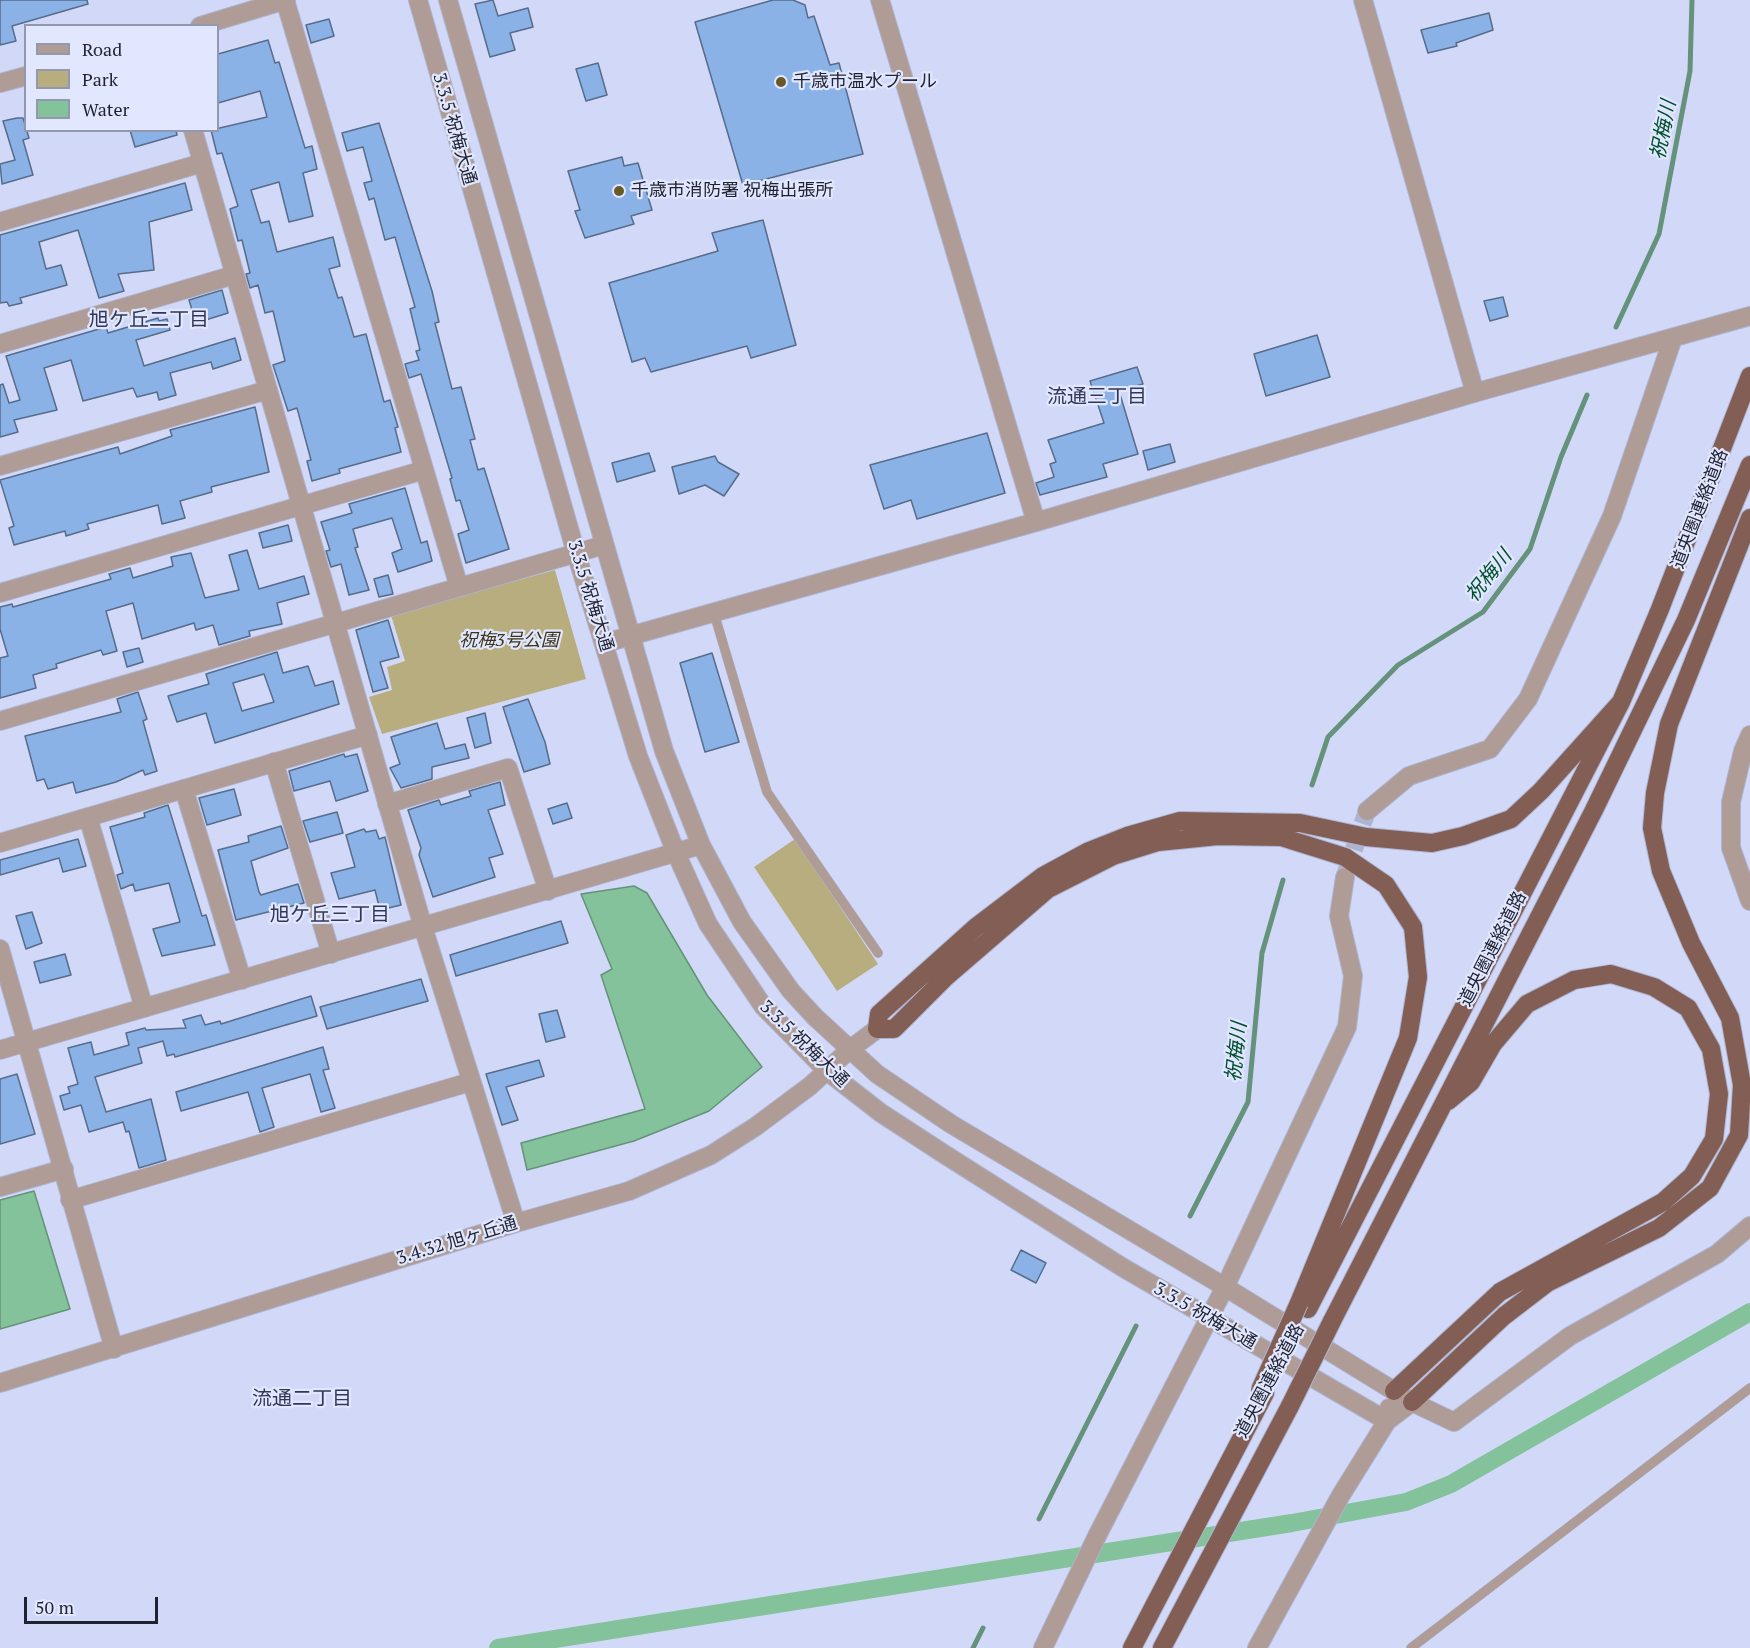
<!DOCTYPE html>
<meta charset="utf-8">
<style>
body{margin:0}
#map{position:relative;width:1750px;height:1648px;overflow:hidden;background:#d2d9f8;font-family:"PT Serif",serif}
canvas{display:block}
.legend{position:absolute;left:24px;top:24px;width:195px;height:108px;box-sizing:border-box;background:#e1e7fe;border:2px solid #9398ac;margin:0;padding:8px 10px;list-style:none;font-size:18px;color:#1f2230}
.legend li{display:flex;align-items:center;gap:12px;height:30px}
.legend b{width:30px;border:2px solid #9398ac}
.scale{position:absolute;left:24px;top:1597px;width:134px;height:27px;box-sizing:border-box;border:3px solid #1f2230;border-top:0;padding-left:8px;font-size:18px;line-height:21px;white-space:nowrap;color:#1f2230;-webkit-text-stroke:4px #e1e7fe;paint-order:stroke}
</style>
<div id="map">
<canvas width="1750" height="1648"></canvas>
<ul class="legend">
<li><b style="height:8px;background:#af9c96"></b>Road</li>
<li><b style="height:16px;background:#b8ad7f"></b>Park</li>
<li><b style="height:16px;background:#83c29a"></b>Water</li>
</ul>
<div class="scale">50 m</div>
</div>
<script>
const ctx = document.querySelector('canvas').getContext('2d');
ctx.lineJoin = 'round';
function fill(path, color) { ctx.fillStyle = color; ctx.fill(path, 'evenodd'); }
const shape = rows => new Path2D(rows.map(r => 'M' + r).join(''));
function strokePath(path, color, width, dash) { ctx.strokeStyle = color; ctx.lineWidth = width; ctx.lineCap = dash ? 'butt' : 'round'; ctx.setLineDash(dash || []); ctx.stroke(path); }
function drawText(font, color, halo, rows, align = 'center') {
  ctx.font = font + ' "PT Serif","Noto Sans JP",serif'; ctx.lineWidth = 4.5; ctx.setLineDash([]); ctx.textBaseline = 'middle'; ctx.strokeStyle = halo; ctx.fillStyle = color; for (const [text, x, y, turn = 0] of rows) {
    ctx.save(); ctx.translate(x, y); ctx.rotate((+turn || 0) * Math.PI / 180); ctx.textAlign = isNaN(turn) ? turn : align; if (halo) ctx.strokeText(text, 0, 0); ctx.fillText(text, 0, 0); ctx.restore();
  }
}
fill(shape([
 [555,570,586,679,382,734,369,697,392,690,387,667,405,661,391,615],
 [795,839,878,964,837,991,754,867]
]), '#b8ad7f');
const water = shape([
 [634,886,647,893,707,995,762,1067,709,1111,634,1141,527,1170,521,1143,645,1109,601,975,612,969,581,894,634,886],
 [34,1191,70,1309,0,1329,0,1200,34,1191]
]);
fill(water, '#83c29a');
strokePath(water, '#65927a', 1.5);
strokePath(shape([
 [1616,327,1659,234,1690,71,1692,0],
 [1312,785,1328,737,1398,665,1483,612,1530,549,1561,457,1587,395],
 [1190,1216,1248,1102,1262,953,1283,880],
 [1039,1519,1136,1326],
 [973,1648,983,1628]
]), '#65927a', 5);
strokePath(shape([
 [498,1648,1292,1523,1406,1502,1451,1484,1750,1312]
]), '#83c29a', 18);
const building = shape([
 [0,0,87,0,88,4,12,26,16,41,0,45,0,0],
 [493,0,498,16,528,8,533,27,510,33,515,50,490,57,475,4,493,0],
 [773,0,793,0,805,5,808,18,814,16,830,65,839,63,863,154,743,185,695,22,773,0],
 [1489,13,1493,30,1456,43,1457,46,1428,53,1421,30,1489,13],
 [329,19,334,36,311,43,306,25,329,19],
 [268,40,275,63,279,62,305,148,312,146,317,169,303,173,313,216,289,222,279,182,251,190,261,223,269,221,277,252,333,237,340,266,329,269,338,298,342,297,354,337,366,334,384,402,390,400,398,427,395,428,401,452,339,469,340,473,312,481,307,461,311,460,297,408,288,411,273,365,285,361,273,311,265,313,258,285,250,288,246,274,250,273,242,240,238,241,230,209,238,206,222,153,217,154,211,130,267,117,260,91,218,103,218,54,268,40],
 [598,63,607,95,586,101,576,69,598,63],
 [17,118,23,118,29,138,23,140,33,175,2,184,0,164,15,160,3,121,17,118],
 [379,123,432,291,439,322,435,323,452,389,461,387,475,439,470,440,478,470,484,468,509,549,466,563,458,534,469,530,460,500,456,501,450,479,452,478,421,374,409,378,405,364,419,360,416,351,420,350,410,309,415,307,395,237,385,240,374,198,369,200,364,183,372,181,363,147,347,151,342,133,379,123],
 [130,130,176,130,177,135,135,147,130,130],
 [622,157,624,166,638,163,652,210,631,216,634,224,585,238,575,211,580,210,568,171,622,157],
 [185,183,192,210,149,222,154,270,118,274,124,291,99,298,78,230,39,242,46,269,61,265,67,285,20,298,22,303,9,306,7,302,0,303,0,235,185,183],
 [763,220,796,345,751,358,747,346,651,372,645,358,632,362,609,283,718,251,712,233,763,220],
 [222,290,228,313,196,323,189,300,222,290],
 [1503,297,1508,316,1490,321,1484,301,1503,297],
 [158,318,159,321,167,319,170,330,136,340,144,366,235,338,241,360,213,369,211,362,170,373,176,395,159,400,157,392,137,397,133,388,83,401,71,360,44,368,57,410,14,420,18,432,0,437,0,385,3,384,9,403,20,400,6,356,106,327,108,333,158,318],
 [1317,335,1330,377,1266,396,1254,354,1317,335],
 [1137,367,1143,384,1119,391,1138,454,1103,464,1107,477,1040,495,1036,483,1054,477,1050,464,1056,462,1048,440,1104,423,1090,381,1137,367],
 [255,407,269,472,211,487,212,492,180,501,185,518,162,524,158,505,87,524,89,529,66,536,65,531,14,545,9,528,14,526,0,480,118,447,120,454,172,436,170,430,255,407],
 [987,433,1005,493,917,519,911,500,884,509,870,465,987,433],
 [1170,444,1175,462,1148,470,1143,451,1170,444],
 [649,453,655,471,617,482,612,463,649,453],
 [715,456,718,462,739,474,724,496,705,485,679,494,672,467,715,456],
 [405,488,421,543,427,541,432,561,398,572,392,553,402,549,392,518,353,529,358,547,355,548,369,590,349,595,341,564,331,567,326,551,330,550,321,522,352,513,349,504,405,488],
 [288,525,292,541,263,548,259,533,288,525],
 [247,550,259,589,304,576,309,594,277,603,282,624,249,631,250,636,219,645,213,625,196,630,194,623,142,639,133,603,106,611,117,651,103,655,101,650,56,664,57,668,33,675,36,688,0,698,0,658,8,656,0,629,0,607,12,604,13,607,111,579,109,574,130,568,133,578,173,566,171,557,191,553,205,598,239,590,229,555,247,550],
 [388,575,393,594,379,597,374,579,388,575],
 [388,620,399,657,380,662,388,688,373,692,356,630,388,620],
 [139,648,143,662,127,667,123,652,139,648],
 [277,652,283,673,308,666,315,686,333,681,339,704,215,743,206,713,177,722,168,696,209,684,206,674,277,652],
 [264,674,274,702,242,711,233,683,264,674],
 [712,653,739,742,705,752,680,663,712,653],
 [138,692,147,719,143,721,157,771,145,775,143,770,116,782,76,793,73,782,48,789,44,779,37,781,25,736,121,712,117,699,138,692],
 [528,699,545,742,550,764,524,772,503,707,528,699],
 [485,713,491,743,475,748,467,718,485,713],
 [437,723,445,749,465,744,469,758,432,767,432,779,401,788,390,768,400,764,391,737,437,723],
 [344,754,345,757,357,754,368,791,336,801,330,781,294,791,289,771,344,754],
 [500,782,505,805,488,810,503,854,489,858,495,877,433,897,419,855,421,848,408,810,439,800,441,805,471,796,469,791,500,782],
 [234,789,241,815,207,825,199,798,234,789],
 [567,803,572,818,553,824,548,809,567,803],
 [168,805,202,916,206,915,215,945,162,956,153,929,180,922,169,883,135,891,133,884,121,889,117,875,123,873,110,827,145,817,144,813,168,805],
 [337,812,343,833,310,842,303,821,337,812],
 [281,826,288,848,251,861,259,892,261,895,298,884,304,903,236,920,218,850,249,842,248,836,281,826],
 [364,829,366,832,376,830,379,839,385,837,401,905,380,910,375,890,339,899,331,873,355,867,346,835,364,829],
 [78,839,86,866,63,872,59,858,0,875,0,860,78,839],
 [32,912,42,943,26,949,16,916,32,912],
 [561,921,568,943,456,976,450,955,561,921],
 [65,954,71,975,40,983,34,962,65,954],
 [421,979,428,1001,327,1029,320,1007,421,979],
 [311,996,317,1016,175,1057,174,1054,167,1056,163,1041,138,1048,142,1063,95,1077,106,1112,151,1099,166,1160,139,1168,129,1131,126,1132,123,1122,89,1132,81,1105,64,1110,60,1096,70,1093,68,1087,78,1084,68,1048,91,1042,94,1055,129,1045,126,1033,145,1028,146,1030,186,1028,183,1020,201,1015,205,1025,220,1021,221,1024,311,996],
 [557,1010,565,1037,546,1042,539,1014,557,1010],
 [323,1047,329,1069,323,1070,335,1108,321,1112,310,1074,262,1088,274,1127,260,1132,248,1092,181,1111,176,1092,323,1047],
 [539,1060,544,1076,506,1087,518,1120,502,1125,486,1074,539,1060],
 [17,1074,35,1134,0,1144,0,1079,17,1074],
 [1021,1250,1046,1263,1036,1283,1011,1270,1021,1250]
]);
fill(building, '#8bb2e6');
strokePath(building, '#566c8a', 1.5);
strokePath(shape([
 [1345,875,1367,811]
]), '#aeb4d0', 18, [18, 9]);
const service = shape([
 [714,613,767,792,878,953],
 [1411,1648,1750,1388]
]);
const minor = shape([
 [285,0,459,587],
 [880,0,1036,522],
 [1363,0,1475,393],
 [0,222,202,163],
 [0,344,234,275],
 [0,466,268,390],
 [0,593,424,470],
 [605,643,1036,522,1481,391,1750,316],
 [0,721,604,545],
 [1750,735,1743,751,1731,802,1731,848,1750,901],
 [274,762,331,954],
 [184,789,242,980],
 [387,804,508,768,548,891],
 [1367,811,1409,776,1490,749,1528,699,1612,516,1673,338],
 [88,817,144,1008],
 [0,1187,64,1169],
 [70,1200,470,1082],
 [1412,1402,1454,1422,1570,1336,1717,1254,1750,1226],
 [1043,1648,1098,1534,1225,1287,1347,1027,1353,976,1339,916,1345,877]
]);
const tertiary = shape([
 [418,0,576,553,638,756,676,853,708,924,763,1006,827,1071,881,1113,944,1154,1122,1267,1387,1421,1412,1402,1225,1287,951,1124,877,1074,815,1017,791,991,742,922,701,845,664,751,448,0],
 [200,26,286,0],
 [0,83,26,76],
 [193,130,423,927,516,1223],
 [0,843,368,735],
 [0,949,114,1349],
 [0,1050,701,845],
 [0,1383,516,1223,629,1191,711,1155,755,1127,810,1086,849,1050,877,1029],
 [1257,1648,1341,1495,1387,1421,1389,1408]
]);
const trunk = shape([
 [1299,1303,1408,1038,1418,977,1413,927,1386,885,1345,857,1281,837,1218,836,1158,842,1113,856,1048,889,946,977,894,1029,877,1029,879,1014,976,927,1043,876,1089,851,1127,836,1180,821,1300,823,1366,837,1432,843,1463,836,1511,819,1541,791,1621,702],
 [1308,1309,1621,702,1660,609,1750,376],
 [1332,1321,1594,810,1686,620,1750,465],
 [1394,1391,1500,1292,1663,1202,1692,1176,1714,1139,1719,1094,1711,1049,1688,1008,1654,987,1611,974,1574,980,1527,1004,1493,1044,1471,1082,1448,1101],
 [1412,1402,1504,1316,1547,1283,1659,1228,1710,1188,1739,1135,1742,1085,1730,1018,1691,943,1661,871,1652,828,1655,793,1669,724,1750,518],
 [1132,1648,1265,1393],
 [1162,1648,1290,1406]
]);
strokePath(service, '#aeb4d0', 10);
strokePath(minor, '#aeb4d0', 20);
strokePath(tertiary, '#aeb4d0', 20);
strokePath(trunk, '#aeb4d0', 20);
strokePath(service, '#af9c96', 9);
strokePath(minor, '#af9c96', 18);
strokePath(tertiary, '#af9c96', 18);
strokePath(trunk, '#825e54', 18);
const trunkBridge = shape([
 [1260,1390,1299,1303],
 [1290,1406,1332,1321]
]);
strokePath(trunkBridge, '#aeb4d0', 20, []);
strokePath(trunkBridge, '#825e54', 18);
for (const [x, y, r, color] of [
 [781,82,6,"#675a27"],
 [619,191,6,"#675a27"]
]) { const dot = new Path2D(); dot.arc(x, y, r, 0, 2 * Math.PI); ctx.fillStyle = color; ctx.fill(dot); strokePath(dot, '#e1e7fe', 2); }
drawText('18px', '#1f2230', '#e1e7fe', [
 ["千歳市温水プール",793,82],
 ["千歳市消防署 祝梅出張所",631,191]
], 'left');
drawText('18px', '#1f2230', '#e1e7fe', [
 ["3.3.5 祝梅大通",454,129,74],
 ["道央圏連絡道路",1700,509,-69],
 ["3.3.5 祝梅大通",590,596,73],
 ["道央圏連絡道路",1493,949,-63],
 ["3.3.5 祝梅大通",804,1044,44],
 ["3.4.32 旭ヶ丘通",457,1241,-17],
 ["3.3.5 祝梅大通",1205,1316,30],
 ["道央圏連絡道路",1270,1381,-62]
]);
drawText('italic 18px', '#3c3417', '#e1e7fe', [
 ["祝梅3号公園",509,641]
]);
drawText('italic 20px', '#00502c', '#e1e7fe', [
 ["祝梅川",1664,130,-79],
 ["祝梅川",1489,576,-51],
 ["祝梅川",1237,1052,-84]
]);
drawText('20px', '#323756', '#e1e7fe', [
 ["旭ケ丘二丁目",149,320],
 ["流通三丁目",1097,397],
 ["旭ケ丘三丁目",330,915],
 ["流通二丁目",302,1399]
]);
</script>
